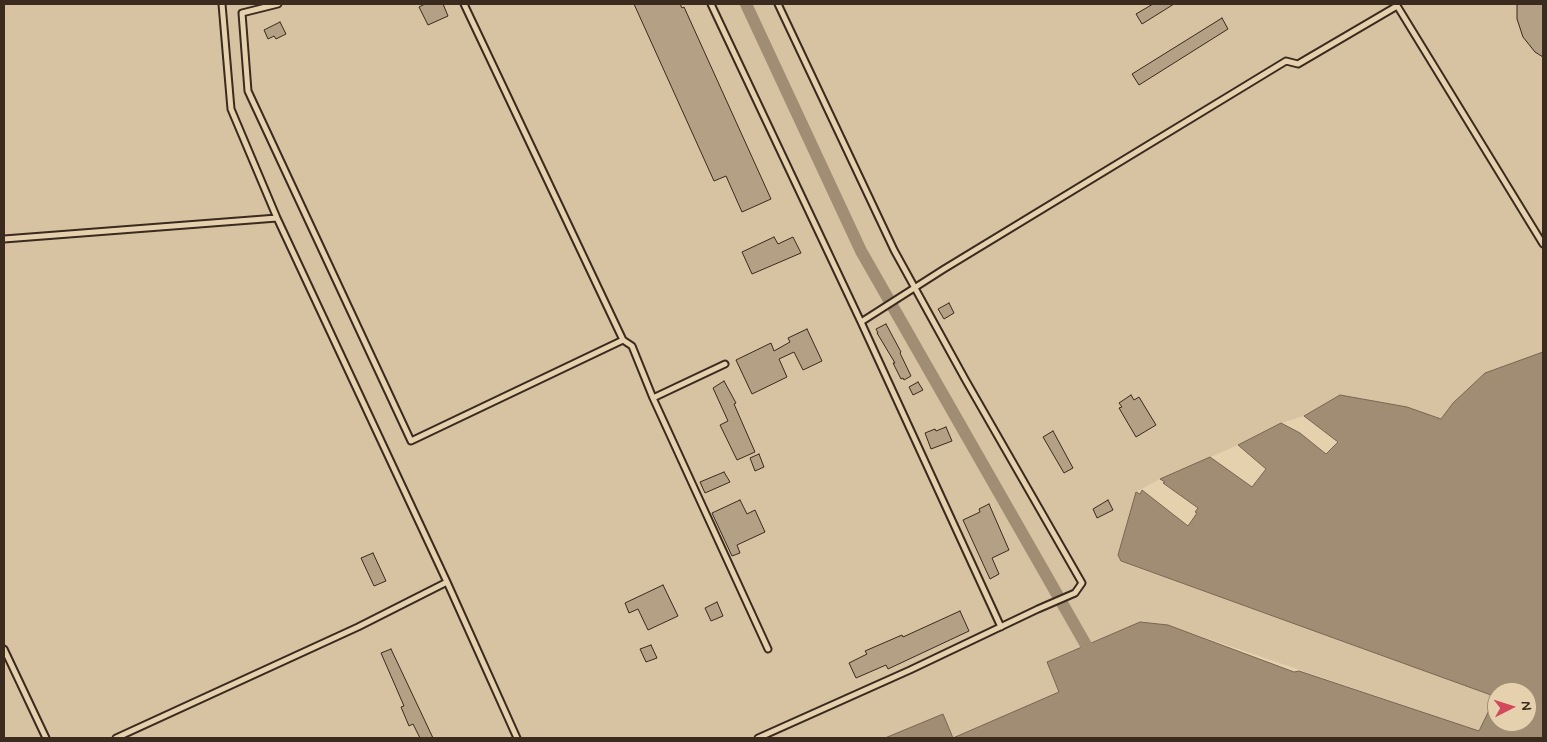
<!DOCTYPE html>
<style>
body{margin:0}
#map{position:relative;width:1547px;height:742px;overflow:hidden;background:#e6d1af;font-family:Mynerve,sans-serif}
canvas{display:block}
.frame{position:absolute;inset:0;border:5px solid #3b2a1e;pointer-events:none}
.north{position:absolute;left:1487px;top:682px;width:50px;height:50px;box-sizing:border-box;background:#e6d1af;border:1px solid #a28e75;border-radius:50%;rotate:85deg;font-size:14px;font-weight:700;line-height:20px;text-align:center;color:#3b2a1e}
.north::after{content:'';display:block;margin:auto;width:18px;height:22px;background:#d1495b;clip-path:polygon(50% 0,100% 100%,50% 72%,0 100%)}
</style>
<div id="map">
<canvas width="1547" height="742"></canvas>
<div class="frame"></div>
<div class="north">N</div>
</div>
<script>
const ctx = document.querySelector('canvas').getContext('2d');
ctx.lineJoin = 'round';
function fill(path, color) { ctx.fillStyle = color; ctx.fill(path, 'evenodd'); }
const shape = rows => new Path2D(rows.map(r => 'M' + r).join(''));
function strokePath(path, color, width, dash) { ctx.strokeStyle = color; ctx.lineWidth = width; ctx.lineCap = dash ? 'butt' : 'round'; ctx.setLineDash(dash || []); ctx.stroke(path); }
fill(shape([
 [4,4,1543,4,1543,352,1485,373,1453,403,1441,419,1407,407,1340,395,1304,416,1281,423,1238,445,1160,479,1136,492,1118,555,1121,562,1491,695,1494,700,1479,731,1168,625,1140,622,1047,662,1059,692,953,738,943,714,885,738,4,738]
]), '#d7c2a2');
const water = shape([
 [1543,352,1543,738,885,738,943,714,953,738,1059,692,1047,662,1140,622,1168,625,1294,672,1299,671,1479,731,1494,700,1491,695,1121,561,1118,555,1136,492,1140,494,1142,490,1188,526,1197,513,1195,512,1198,508,1163,483,1165,482,1160,479,1210,457,1252,487,1266,469,1238,445,1281,423,1300,433,1326,454,1338,442,1304,416,1340,395,1407,407,1441,419,1453,403,1485,373,1543,352],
 [1497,692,1527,692,1527,722,1497,722,1497,692]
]);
fill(water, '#a18d74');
strokePath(water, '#786552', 1);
strokePath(shape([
 [746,4,861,251,1086,645]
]), '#a18d74', 12);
const building = shape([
 [425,4,443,4,448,16,428,25,419,7,425,4],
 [634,4,680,4,682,8,684,7,771,199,742,212,726,176,714,181,634,4],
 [1153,4,1174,4,1142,24,1136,14,1153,4],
 [1517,4,1543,4,1543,57,1535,52,1523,37,1517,19,1517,4],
 [1222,18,1228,29,1139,85,1132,74,1222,18],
 [280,22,286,34,276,39,274,36,268,39,264,30,280,22],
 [774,237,778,244,793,237,801,253,752,274,742,252,774,237],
 [949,303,954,313,944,319,938,309,949,303],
 [886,324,901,352,900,353,911,376,904,380,903,378,901,379,893,363,895,363,877,333,878,333,876,329,886,324],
 [807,329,822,361,803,370,794,352,779,359,787,377,752,394,736,360,771,343,774,351,790,342,788,338,807,329],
 [724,381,736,403,734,404,755,452,737,460,720,425,728,421,713,388,724,381],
 [918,382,923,390,913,395,909,387,918,382],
 [1131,395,1134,400,1139,397,1156,425,1136,437,1119,408,1122,407,1119,403,1131,395],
 [946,427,952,441,931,449,925,433,935,429,936,431,946,427],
 [1053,431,1073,468,1064,473,1043,437,1053,431],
 [759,454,764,467,755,471,750,458,759,454],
 [724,472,730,482,705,493,700,482,724,472],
 [740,500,747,514,755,510,765,532,737,545,740,553,732,556,712,513,740,500],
 [1108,500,1113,510,1097,518,1093,509,1108,500],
 [989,504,1009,550,992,558,999,574,990,579,963,520,980,512,979,509,989,504],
 [373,553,386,581,374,586,361,558,373,553],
 [663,585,678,616,648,630,638,609,629,613,625,603,663,585],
 [717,602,723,616,711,621,705,608,717,602],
 [960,611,969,631,888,669,886,665,856,678,849,663,867,654,865,651,902,635,903,637,960,611],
 [651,645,657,658,646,662,640,649,651,645],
 [391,649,433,738,420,738,413,724,409,726,401,707,404,706,381,653,391,649]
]);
fill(building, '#b4a084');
strokePath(building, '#3b2a1e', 1);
const lane = shape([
 [222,4,231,109,277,218,447,582,517,738],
 [278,4,242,13,248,91,411,441,623,340],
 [464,4,623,340,632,346,653,398,768,649],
 [711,4,861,322,1001,627],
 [1396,4,1543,244],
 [4,239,277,218],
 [861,322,944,269,1286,61,1298,64,1397,6],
 [653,398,725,364],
 [4,649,46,738],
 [116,738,358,627,447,582],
 [758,738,910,670,1038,609,1075,593,1082,583,965,379,894,250,778,4]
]);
strokePath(lane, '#3b2a1e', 9);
strokePath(lane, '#e6d1af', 5);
</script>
